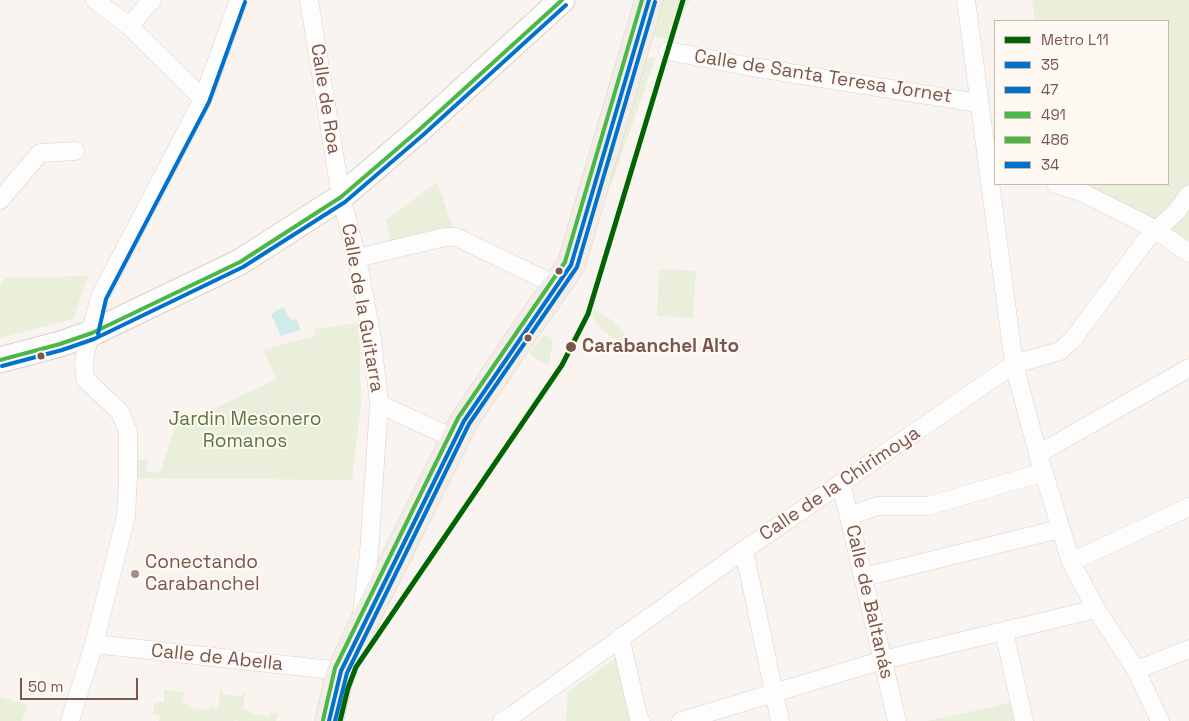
<!DOCTYPE html>
<meta charset="utf-8">
<style>
body{margin:0}
#map{position:relative;width:1189px;height:721px;overflow:hidden;background:#f9f4f0;font-family:"Space Grotesk",sans-serif}
canvas{display:block}
.legend{position:absolute;left:994px;top:20px;width:175px;height:165px;box-sizing:border-box;background:#fff9f3;border:1px solid #c9b8b1;margin:0;padding:6px 9px;list-style:none;font-size:15px;color:#79574e}
.legend li{display:flex;align-items:center;gap:10px;height:25px}
.legend b{width:25px;border:1px solid #c9b8b1}
.scale{position:absolute;left:20px;top:678px;width:118px;height:22px;box-sizing:border-box;border:2px solid #79574e;border-top:0;padding-left:6px;font-size:15px;line-height:18px;white-space:nowrap;color:#79574e;-webkit-text-stroke:4px #fff9f3;paint-order:stroke}
</style>
<div id="map">
<canvas width="1189" height="721"></canvas>
<ul class="legend">
<li><b style="height:6px;background:#006400"></b>Metro L11</li>
<li><b style="height:6px;background:#0072ce"></b>35</li>
<li><b style="height:6px;background:#0072ce"></b>47</li>
<li><b style="height:6px;background:#4ab747"></b>491</li>
<li><b style="height:6px;background:#4ab747"></b>486</li>
<li><b style="height:6px;background:#0072ce"></b>34</li>
</ul>
<div class="scale">50 m</div>
</div>
<script>
const ctx = document.querySelector('canvas').getContext('2d');
ctx.lineJoin = 'round';
function fill(path, color) { ctx.fillStyle = color; ctx.fill(path, 'evenodd'); }
const shape = rows => new Path2D(rows.map(r => 'M' + r).join(''));
function strokePath(path, color, width, dash) { ctx.strokeStyle = color; ctx.lineWidth = width; ctx.lineCap = dash ? 'butt' : 'round'; ctx.setLineDash(dash || []); ctx.stroke(path); }
function drawText(font, color, halo, rows, align = 'center') {
  ctx.font = font + ' "Space Grotesk",sans-serif'; ctx.lineWidth = 4; ctx.setLineDash([]); ctx.textBaseline = 'middle'; ctx.strokeStyle = halo; ctx.fillStyle = color; for (const [text, x, y, turn = 0] of rows) {
    ctx.save(); ctx.translate(x, y); ctx.rotate((+turn || 0) * Math.PI / 180); ctx.textAlign = isNaN(turn) ? turn : align; if (halo) ctx.strokeText(text, 0, 0); ctx.fillText(text, 0, 0); ctx.restore();
  }
}
fill(shape([
 [662,0,690,0,670,40,652,36],
 [1032,0,1189,0,1189,241,1172,231,1082,186,1083,184,1168,184,1168,21,1035,21],
 [650,57,654,57,655,59,612,183,609,183,644,62],
 [437,182,454,231,392,245,386,220],
 [659,269,696,271,693,318,657,316],
 [88,276,73,319,0,338,0,285,6,278],
 [595,309,613,321,630,341,627,345,625,346,602,330,591,315],
 [359,323,361,406,352,480,128,478,137,460,149,459,145,471,160,473,175,427,277,379,263,350,315,336,315,329],
 [544,334,553,339,549,365,539,361,529,353],
 [618,657,632,721,566,721,568,691],
 [164,690,184,692,183,704,191,705,191,708,209,710,210,707,218,708,220,691,223,692,223,695,241,696,242,694,245,694,243,710,251,711,251,714,269,716,270,713,278,713,276,721,238,721,237,720,233,721,159,721,160,716,153,714,154,702,164,702],
 [0,697,27,705,22,721,0,721],
 [1010,702,1014,721,927,721,993,707]
]), '#e9efdb');
fill(shape([
 [283,307,291,320,296,319,301,330,281,336,271,314]
]), '#d1ebea');
const minor = shape([
 [95,0,129,26,203,99],
 [309,0,341,197,357,258,372,339,379,404,369,553,362,612],
 [966,0,1014,364,1038,454,1071,562,1096,609,1136,670,1160,721],
 [129,26,152,0],
 [668,51,752,67,978,103],
 [1056,184,1083,193,1141,222,1156,230,1189,253],
 [0,200,40,153,75,151],
 [357,258,445,237,456,237,558,286],
 [379,404,455,439],
 [1038,454,1189,368],
 [841,483,897,721],
 [849,516,877,506,928,506,1044,472],
 [744,550,780,721],
 [1071,562,1189,507],
 [864,577,1060,529],
 [1004,631,1024,721],
 [620,637,639,719,641,721],
 [94,644,341,671],
 [1136,670,1189,649],
 [70,721,94,644,126,516,128,478,128,431,120,412,85,379,84,361,86,350,100,297,203,99,239,0],
 [502,721,513,715,744,550,1014,364,1060,351,1074,338,1146,240,1177,211,1189,194],
 [681,721,883,660,1096,609]
]);
const secondary = shape([
 [0,360,60,344,92,333,240,262,341,197,419,130,562,0]
]);
const primary = shape([
 [329,721,341,671,361,628,455,439,464,421,522,335,571,265,649,0]
]);
strokePath(minor, '#d9d1cd', 19);
strokePath(secondary, '#d9cfcb', 27);
strokePath(primary, '#dad0cc', 29);
strokePath(minor, '#fefdfd', 18);
strokePath(secondary, '#fefdfd', 25);
strokePath(primary, '#f3ede8', 28);
strokePath(shape([
 [329,721,341,671,464,421,571,265,649,0]
]), '#0072ce', 4);
strokePath(shape([
 [335,721,347,673,469,424,577,267,655,2]
]), '#0072ce', 4);
strokePath(shape([
 [323,720,335,668,458,418,565,262,642,0]
]), '#4ab747', 4);
strokePath(shape([
 [0,360,60,344,92,333,240,262,341,197,419,130,562,0]
]), '#4ab747', 4);
strokePath(shape([
 [98,334,106,299,209,102,245,2],
 [2,366,62,350,94,339,243,267,345,202,423,135,566,5]
]), '#0072ce', 4);
strokePath(shape([
 [340,721,348,688,356,667,562,365,588,314,683,0]
]), '#006400', 5);
for (const [x, y, r, color] of [
 [559,271,4.5,"#79574e"],
 [528,338,4.5,"#79574e"],
 [571,347,6,"#79574e"],
 [41,356,4.5,"#79574e"],
 [135,574,5,"#a68e87"]
]) { const dot = new Path2D(); dot.arc(x, y, r, 0, 2 * Math.PI); ctx.fillStyle = color; ctx.fill(dot); strokePath(dot, '#fff9f3', 2); }
drawText('19px', '#79574e', '#fff9f3', [
 ["Calle de Santa Teresa Jornet",823,77,9],
 ["Calle de Roa",325,99,81],
 ["Calle de la Guitarra",362,308,80],
 ["Calle de la Chirimoya",840,484,-34],
 ["Calle de Baltanás",869,602,77],
 ["Calle de Abella",217,658,6]
]);
drawText('bold 19px', '#79574e', '#fff9f3', [
 ["Carabanchel Alto",582,347]
], 'left');
drawText('19px', '#597942', '#fff9f3', [
 ["Jardin Mesonero",245,420],
 ["Romanos",245,442]
]);
drawText('19px', '#79574e', '#fff9f3', [
 ["Conectando",145,563],
 ["Carabanchel",145,585]
], 'left');
</script>
